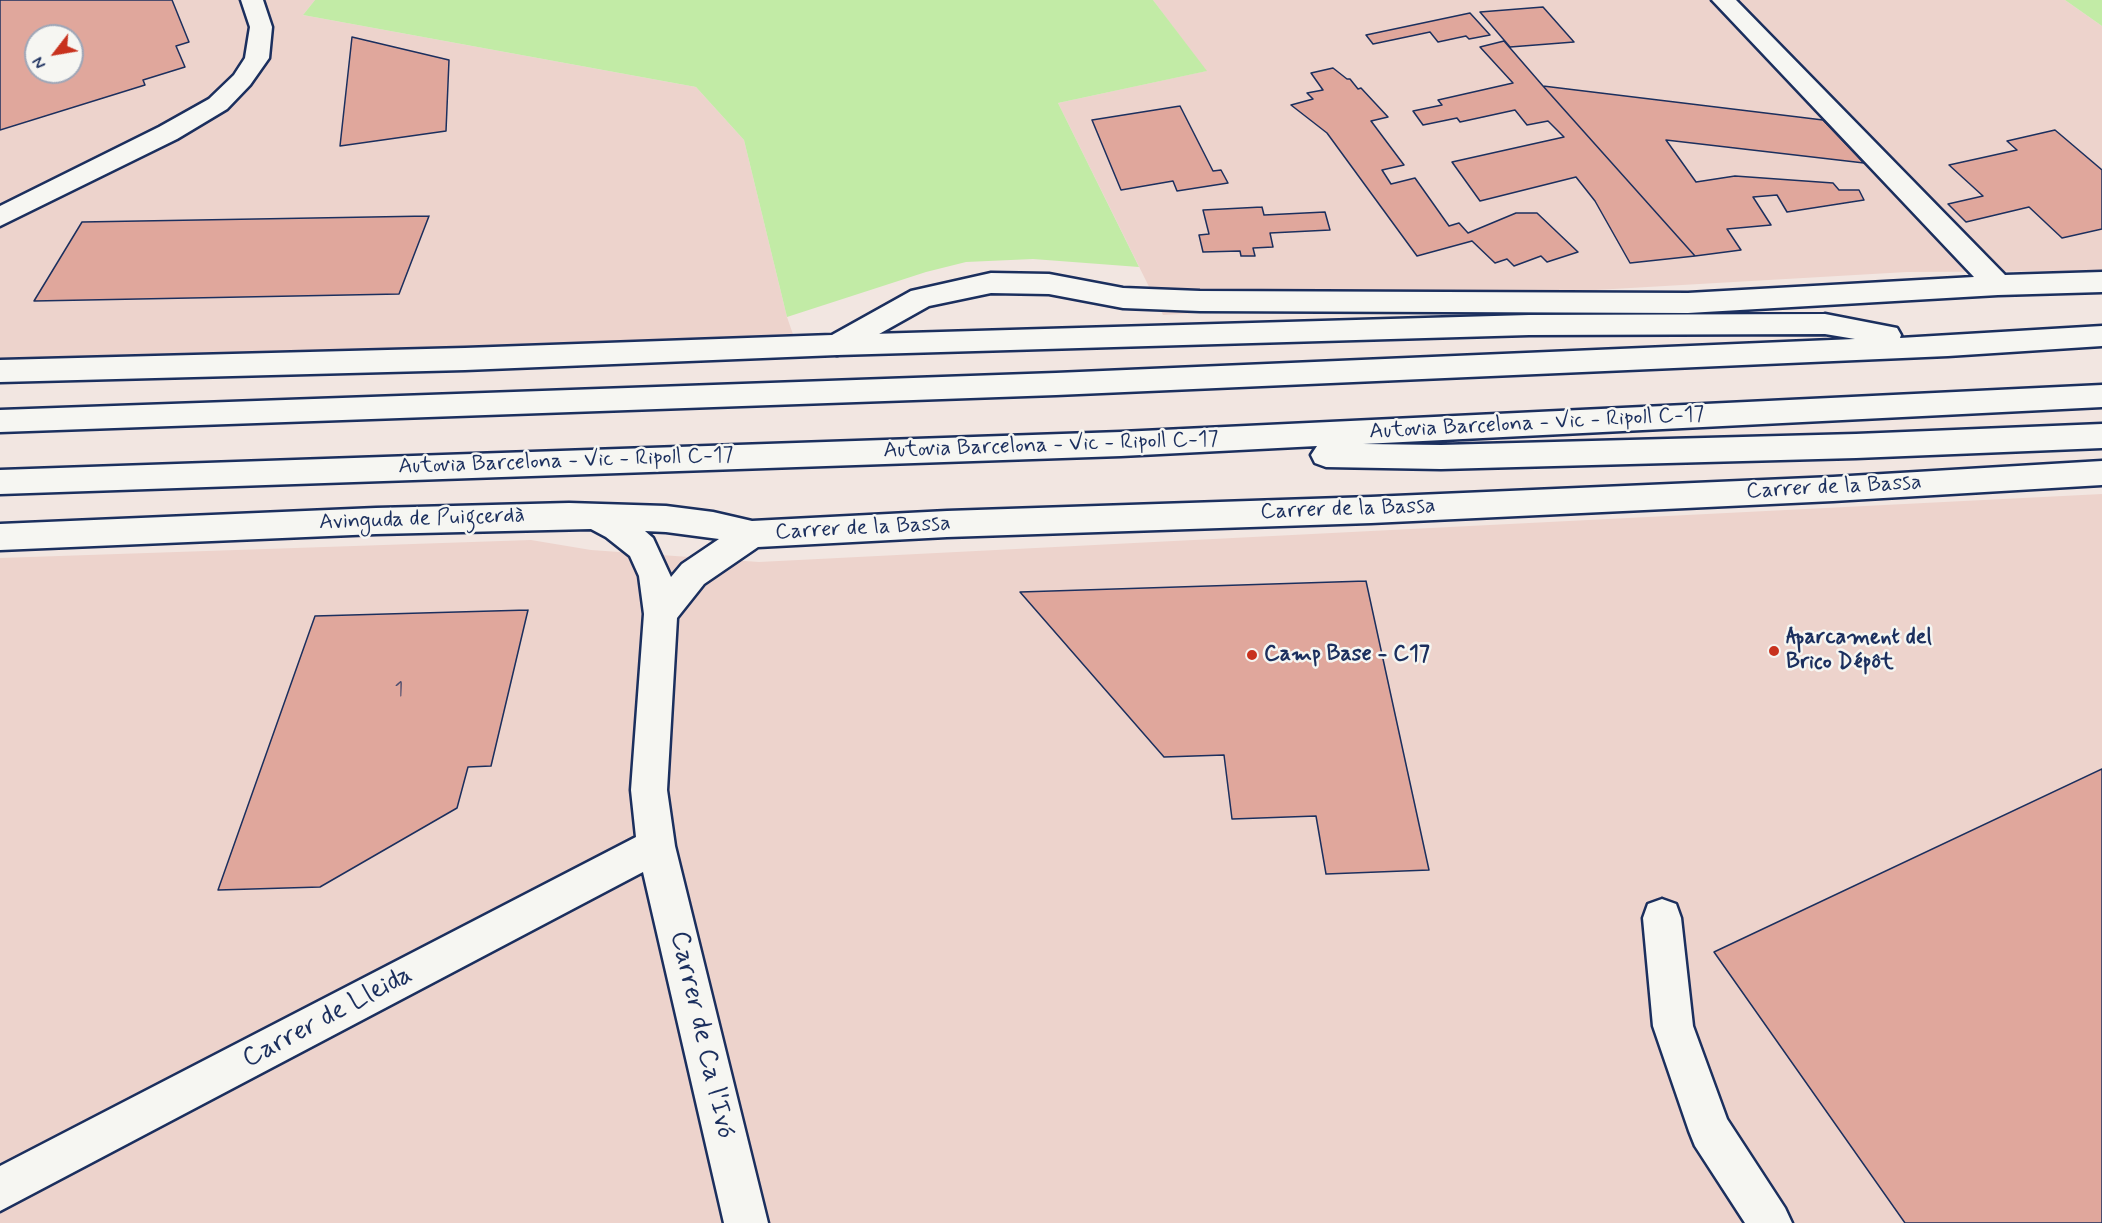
<!DOCTYPE html>
<meta charset="utf-8">
<style>
body{margin:0}
#map{position:relative;width:2102px;height:1223px;overflow:hidden;background:#f2e6e1;font-family:Mynerve,sans-serif}
canvas{display:block}
.north{position:absolute;left:24px;top:24px;width:60px;height:60px;box-sizing:border-box;background:#f6f6f2;border:2px solid #9ea6b7;border-radius:50%;rotate:239deg;font-size:16px;font-weight:700;line-height:24px;text-align:center;color:#1b2f5e}
.north::after{content:'';display:block;margin:auto;width:21px;height:27px;background:#c8321e;clip-path:polygon(50% 0,100% 100%,50% 72%,0 100%)}
</style>
<div id="map">
<canvas width="2102" height="1223"></canvas>
<div class="north">N</div>
</div>
<script>
const ctx = document.querySelector('canvas').getContext('2d');
ctx.lineJoin = 'round';
function fill(path, color) { ctx.fillStyle = color; ctx.fill(path, 'evenodd'); }
const shape = rows => new Path2D(rows.map(r => 'M' + r).join(''));
function strokePath(path, color, width, dash) { ctx.strokeStyle = color; ctx.lineWidth = width; ctx.lineCap = dash ? 'butt' : 'round'; ctx.setLineDash(dash || []); ctx.stroke(path); }
function drawText(font, color, halo, rows, align = 'center') {
  ctx.font = font + ' Mynerve,sans-serif'; ctx.lineWidth = 5; ctx.setLineDash([]); ctx.textBaseline = 'middle'; ctx.strokeStyle = halo; ctx.fillStyle = color; for (const [text, x, y, turn = 0] of rows) {
    ctx.save(); ctx.translate(x, y); ctx.rotate((+turn || 0) * Math.PI / 180); ctx.textAlign = isNaN(turn) ? turn : align; if (halo) ctx.strokeText(text, 0, 0); ctx.fillText(text, 0, 0); ctx.restore();
  }
}
fill(shape([
 [0,0,315,0,303,15,696,87,744,140,787,317,797,346,0,366],
 [36,36,72,36,72,72,36,72],
 [1153,0,2065,0,2102,26,2102,271,1907,272,1163,315,1058,103,1206,71],
 [2102,494,2102,1223,0,1223,0,558,531,540,591,550,759,562]
]), '#edd3cc');
fill(shape([
 [315,0,1153,0,1207,71,1058,103,1139,267,1033,259,966,262,926,272,787,317,744,140,696,87,303,15],
 [2065,0,2102,0,2102,26]
]), '#c2eba6');
const building = shape([
 [0,0,172,0,189,42,176,46,185,67,143,80,145,85,0,130,0,0],
 [36,36,72,36,72,72,36,72,36,36],
 [1543,7,1574,42,1510,47,1480,12,1543,7],
 [1470,13,1490,35,1469,39,1466,36,1438,42,1430,32,1373,44,1366,35,1470,13],
 [352,37,449,60,446,131,340,146,352,37],
 [1504,41,1543,86,1695,256,1630,263,1595,201,1576,177,1480,201,1452,162,1564,137,1548,121,1527,125,1515,110,1460,122,1457,118,1423,125,1413,111,1442,105,1438,100,1513,83,1480,47,1504,41],
 [1333,68,1347,79,1350,79,1358,89,1361,88,1388,117,1371,121,1404,165,1382,170,1391,184,1415,178,1449,226,1459,223,1468,233,1516,213,1537,213,1578,252,1547,262,1541,256,1514,266,1507,259,1495,263,1472,241,1417,256,1327,133,1291,105,1313,99,1307,93,1323,90,1311,73,1333,68],
 [1543,86,1823,120,1864,163,1666,140,1696,182,1735,176,1833,183,1839,190,1859,190,1864,200,1787,212,1777,195,1753,197,1771,225,1727,229,1741,250,1695,256,1543,86],
 [1180,106,1213,171,1221,170,1228,183,1177,191,1173,181,1121,190,1092,120,1180,106],
 [2055,130,2102,170,2102,229,2062,238,2029,207,1966,222,1948,204,1983,196,1949,165,2017,150,2007,141,2055,130],
 [1262,207,1264,215,1325,212,1330,230,1270,233,1273,247,1253,248,1255,256,1241,256,1240,251,1203,252,1199,235,1209,234,1203,210,1262,207],
 [429,216,399,294,34,301,82,222,429,216],
 [1366,581,1429,870,1326,874,1316,816,1232,819,1224,755,1164,757,1020,592,1366,581],
 [528,610,491,766,468,767,457,808,320,887,218,890,315,616,528,610],
 [2102,769,2102,1223,1905,1223,1714,952,2102,769]
]);
fill(building, '#e0a79c');
strokePath(building, '#1b2f5e', 1.5);
const minor = shape([
 [241,0,263,0,272,27,269,58,250,85,227,109,177,139,0,226,0,206,159,127,209,99,234,75,245,58,250,27,241,0],
 [1712,0,1736,0,2005,275,2102,272,2102,292,1998,295,1688,313,1200,311,1123,308,1049,294,991,293,929,306,847,352,837,355,465,370,0,382,0,360,465,348,832,335,911,291,991,273,1049,274,1123,288,1200,291,1688,293,1974,277,1712,0],
 [2102,461,2102,485,1833,501,1371,523,947,537,758,547,704,584,677,618,667,790,675,846,768,1223,724,1223,643,872,0,1211,0,1166,636,837,631,790,644,614,639,576,630,556,606,537,591,529,376,534,0,550,0,524,376,508,569,503,666,506,713,512,752,521,947,511,1371,497,1833,477,2102,461],
 [645,531,666,532,719,539,682,564,671,577,653,538,645,531],
 [1662,899,1676,904,1681,918,1693,1026,1727,1119,1785,1208,1792,1223,1745,1223,1695,1146,1689,1131,1653,1026,1643,918,1648,904,1662,899]
]);
const highway = shape([
 [1825,314,1897,328,1901,335,1900,338,2102,326,2102,346,1948,356,1056,395,0,432,0,410,1056,373,1855,339,1825,334,1529,335,837,355,827,352,823,345,827,338,837,335,1529,315,1825,314],
 [2102,385,2102,407,1363,444,1441,445,1856,434,2102,424,2102,448,1856,458,1441,469,1326,467,1315,463,1311,455,1317,446,1121,456,0,494,0,470,1121,432,2102,385]
]);
strokePath(minor, '#1b2f5e', 5);
strokePath(highway, '#1b2f5e', 5);
fill(minor, '#f6f6f2');
fill(highway, '#f6f6f2');
for (const [x, y, r, color] of [
 [1774,651,6,"#c8321e"],
 [1252,655,6,"#c8321e"]
]) { const dot = new Path2D(); dot.arc(x, y, r, 0, 2 * Math.PI); ctx.fillStyle = color; ctx.fill(dot); strokePath(dot, '#f6f6f2', 2); }
drawText('20px', '#4c4d6e', null, [
 ["1",399,691]
]);
drawText('22px', '#1b2f5e', '#f6f6f2', [
 ["Autovia Barcelona - Vic - Ripoll C-17",1537,424,-3],
 ["Autovia Barcelona - Vic - Ripoll C-17",1051,446,-2],
 ["Autovia Barcelona - Vic - Ripoll C-17",566,462,-2],
 ["Carrer de la Bassa",1834,488,-3],
 ["Carrer de la Bassa",1348,510,-2],
 ["Avinguda de Puigcerdà",422,520,-2],
 ["Carrer de la Bassa",863,529,-3]
]);
drawText('bold 22px', '#1b2f5e', '#f6f6f2', [
 ["Aparcament del",1786,638],
 ["Brico Dépôt",1786,663],
 ["Camp Base - C17",1264,655]
], 'left');
drawText('27px', '#1b2f5e', '#f6f6f2', [
 ["Carrer de Lleida",328,1018,-28],
 ["Carrer de Ca l'Ivó",701,1035,77]
]);
</script>
